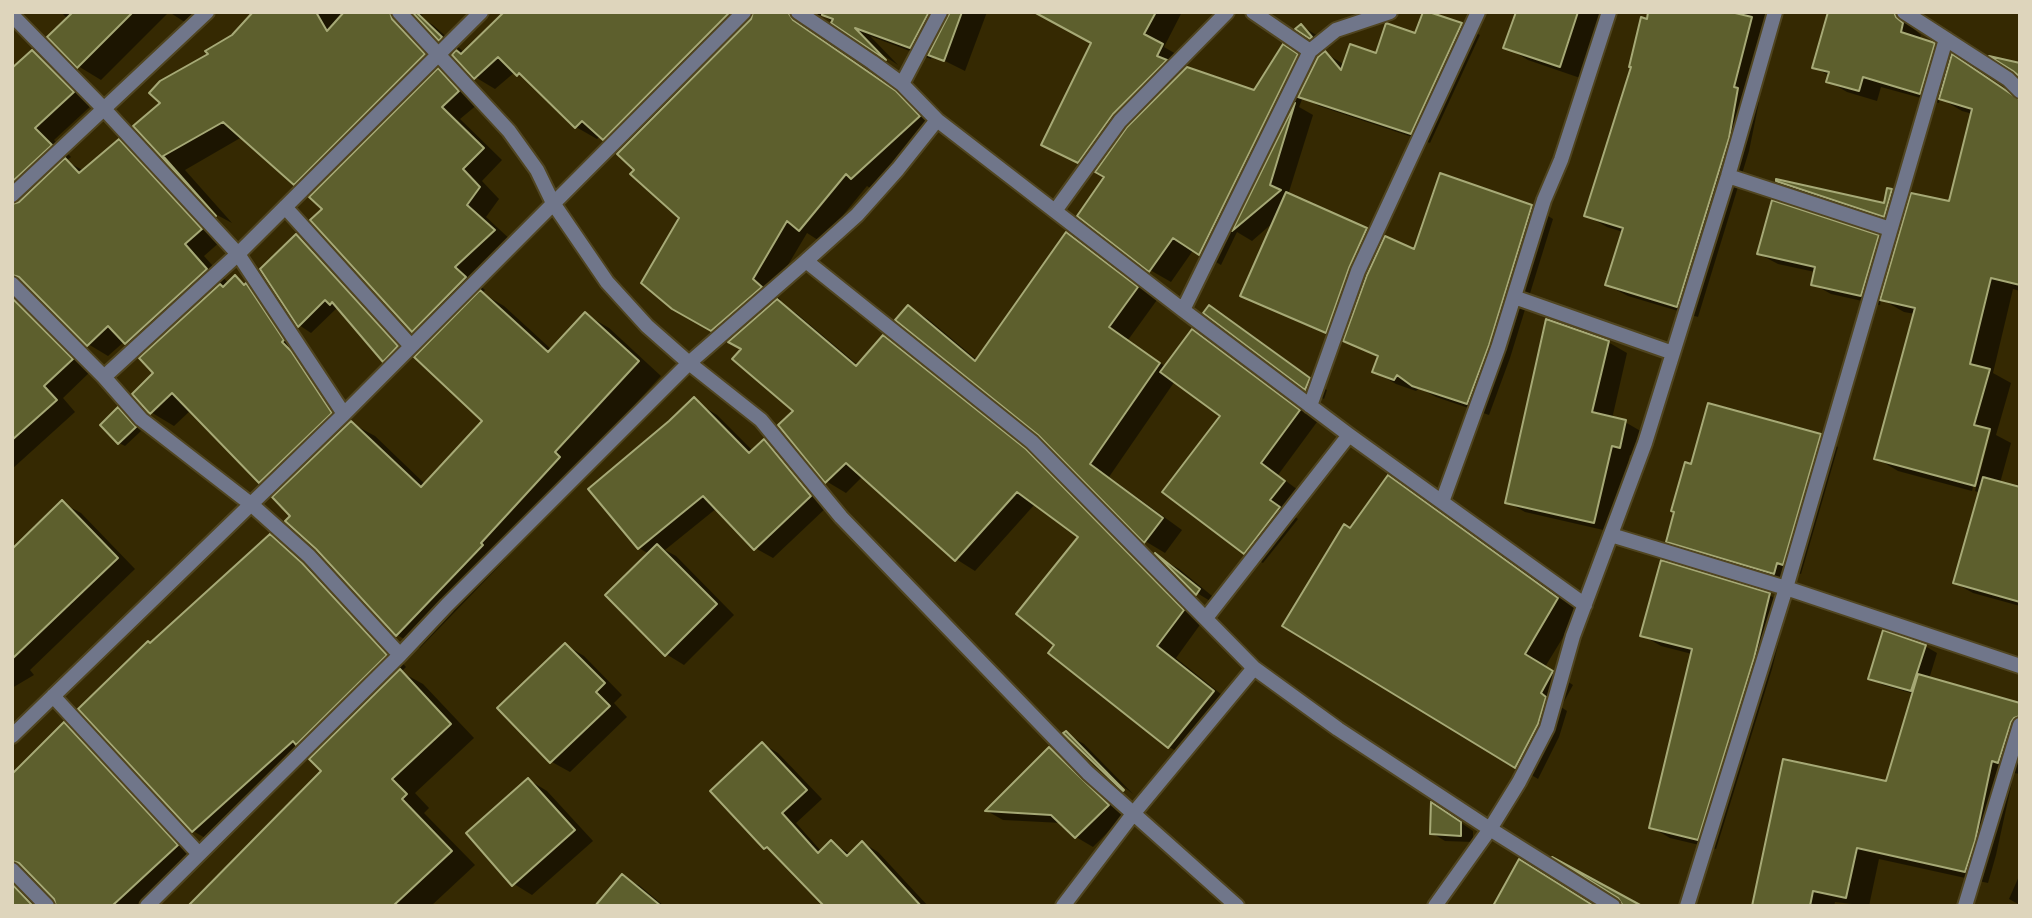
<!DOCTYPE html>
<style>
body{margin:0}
#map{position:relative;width:2032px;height:918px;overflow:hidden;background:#352902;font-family:Arial,sans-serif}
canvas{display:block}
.frame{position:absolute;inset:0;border:14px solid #ded5bc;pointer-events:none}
</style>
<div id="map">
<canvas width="2032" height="918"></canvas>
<div class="frame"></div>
</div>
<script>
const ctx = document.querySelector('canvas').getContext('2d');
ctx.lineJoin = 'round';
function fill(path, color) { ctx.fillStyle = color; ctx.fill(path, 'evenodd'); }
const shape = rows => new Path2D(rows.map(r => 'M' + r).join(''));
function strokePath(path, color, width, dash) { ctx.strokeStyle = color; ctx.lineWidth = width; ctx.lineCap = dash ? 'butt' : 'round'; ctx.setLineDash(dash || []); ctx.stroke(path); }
fill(shape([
 [61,12,169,12,101,80,78,66,68,19],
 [169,12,215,12,197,30],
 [255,12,419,12,423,16,419,17,433,25,465,53,503,16,498,12,987,12,965,71,933,55,931,59,870,36,898,65,822,15,814,15,808,25,813,34,917,105,939,128,873,190,867,186,821,242,807,233,772,292,781,300,778,302,796,313,859,366,883,337,902,348,1045,462,1202,622,1176,658,1232,703,1188,758,1169,747,1056,645,1080,536,1035,504,975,571,956,559,863,476,846,493,826,481,796,410,743,349,673,307,681,217,636,169,623,150,600,136,597,139,576,127,531,82,515,72,495,89,475,77,454,55,459,50,440,39,419,17,416,17,412,29,447,68,442,73,458,82,478,104,460,119,502,160,482,181,499,199,486,217,513,242,474,280,485,290,482,293,504,306,552,350,585,314,609,328,661,376,578,467,503,558,505,560,420,648,397,635,293,516,279,493,260,482,191,410,174,426,149,411,156,374,146,354,125,341,108,356,88,344,30,286,26,288,22,294,91,371,63,398,75,412,12,469,12,71,33,52,53,63,93,104,54,140,71,157,66,161,84,171,119,141,139,153,221,241,204,256,229,284,235,278,259,291,314,366,351,423,375,436,426,485,485,420,432,342,413,331,314,194,295,183,242,137,185,170,232,223,217,215,136,126,210,54,234,36],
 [1067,12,1182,12,1164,47,1183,58,1177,68,1255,92,1284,47,1315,66,1325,53,1345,65,1377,55,1417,35,1424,12,1461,25,1480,35,1430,143,1319,106,1303,97,1299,107,1313,115,1288,195,1367,230,1385,240,1415,251,1441,175,1532,206,1553,219,1510,358,1489,415,1436,397,1419,388,1416,391,1396,384,1374,371,1379,358,1345,340,1344,342,1261,305,1242,295,1275,221,1252,241,1237,232,1221,265,1194,249,1171,282,1150,270,1107,177,1043,145,1093,43],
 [1517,12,1605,12,1583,79,1528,60,1506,47],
 [1650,12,1776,12,1755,99,1759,102,1749,151,1698,317,1628,296,1607,285,1623,232,1607,227,1586,215],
 [1830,12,1911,12,1914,29,1921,35,1919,40,1934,45,1952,55,2020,99,2020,291,2013,289,1993,373,2011,383,1996,435,2011,443,2000,483,2020,489,2020,606,1973,593,1955,583,1980,493,1975,491,1991,431,1987,431,1972,491,1898,471,1876,458,1915,314,1904,312,1881,299,1880,305,1831,294,1813,284,1815,272,1778,264,1759,254,1878,237,1897,248,1903,226,1796,191,1780,182,1885,205,1889,190,1910,202,1950,203,1973,114,1962,111,1940,98,1939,103,1881,87,1877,101,1847,92,1828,81,1830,76,1814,67],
 [1301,26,1320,37,1330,48,1310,38],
 [1066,234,1086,245,1157,300,1128,340,1166,367,1192,331,1210,341,1317,422,1278,475,1302,493,1288,511,1298,519,1263,563,1245,553,1222,416,1175,381,1109,477,1182,530,1165,553,1145,541,1039,433,908,307,928,319,977,360],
 [297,236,309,243,409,354,396,367,384,360,338,307,311,333,299,325],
 [1210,307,1228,318,1327,390,1324,399,1306,389,1206,313],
 [1608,342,1627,353,1612,419,1625,422,1644,433,1638,457,1630,455,1612,532,1525,512,1507,502],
 [699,404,717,415,753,451,764,441,781,451,827,507,773,558,755,548,717,508,665,550,676,556,734,615,684,665,666,654,649,554,639,548],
 [118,410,141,431,125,446,119,443],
 [1820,436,1838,447,1801,574,1795,573,1793,584,1686,551,1668,541],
 [1389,477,1410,490,1579,611,1545,667,1573,685,1561,707,1567,711,1559,737,1538,779,1284,625],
 [62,503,81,513,135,569,30,670,34,675,12,688,12,551],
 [270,536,291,548,323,577,406,667,401,672,423,684,474,738,415,793,429,808,424,813,475,865,431,906,191,906,323,771,309,756,214,843,193,831,151,645],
 [1165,561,1179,569,1222,604,1220,607,1197,593],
 [1769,595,1788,605,1772,669,1716,849,1670,838,1651,827,1692,654,1661,646,1642,635],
 [566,645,584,656,622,695,614,703,627,717,570,772,552,762,500,708],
 [1925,646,1937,653,1929,679,2020,705,2020,774,2014,773,1996,855,1988,883,1879,859,1869,906,1835,902,1834,906,1754,906,1887,783,1914,694,1883,685,1870,678],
 [64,724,85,736,197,858,146,906,58,906,30,873,25,875,41,906,12,906,12,776],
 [1066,733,1084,744,1133,794,1096,765],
 [763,744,778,753,822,799,796,823,822,852,832,842,851,855,863,843,878,852,928,906,827,906,776,854,765,848],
 [1050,749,1067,759,1125,815,1093,847,1076,837,1062,823,1003,820,987,811],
 [529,780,547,791,593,841,532,895,514,884],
 [1444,811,1473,831,1473,842,1445,841,1432,833],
 [2020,874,2020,905,2009,899],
 [622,876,640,886,664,906,597,906]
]), '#0007');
const building = shape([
 [73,12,133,12,77,68,47,37,73,12],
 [253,12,316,12,327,31,344,12,390,12,392,19,425,54,294,185,223,122,163,156,216,216,133,126,160,103,149,93,160,81,208,54,205,51,232,35,253,12],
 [412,12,416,12,442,37,439,41,412,12],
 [504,12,730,12,603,140,582,121,575,128,519,73,517,76,498,57,474,79,452,55,456,50,461,54,504,12],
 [753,12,788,12,793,20,896,91,920,116,851,179,846,174,799,231,787,221,753,279,762,287,711,331,672,309,641,283,679,218,630,174,634,170,617,154,751,19,753,12],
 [822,12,929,12,910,48,855,28,886,60,831,23,833,19,822,15,822,12],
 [950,12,962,12,944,61,928,55,950,12],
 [1034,12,1156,12,1144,34,1163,44,1157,56,1167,60,1113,114,1078,163,1041,145,1091,43,1034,12],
 [1423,12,1429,12,1462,23,1411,134,1298,97,1318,57,1325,51,1341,70,1350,44,1376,53,1386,23,1415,33,1423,12],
 [1516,12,1578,12,1560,67,1503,48,1516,12],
 [1648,12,1731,12,1752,17,1734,87,1738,88,1729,138,1677,307,1605,285,1623,228,1584,216,1631,67,1629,67,1641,17,1647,19,1648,12],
 [1828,12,1894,12,1896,17,1903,23,1901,32,1935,43,1920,94,1863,77,1859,91,1826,82,1829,72,1812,68,1828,12],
 [1301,24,1312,37,1310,39,1295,29,1301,24],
 [1283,44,1298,54,1199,255,1173,238,1149,272,1077,216,1104,177,1095,172,1127,127,1187,67,1254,90,1283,44],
 [32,50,74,92,35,128,52,145,12,182,12,68,32,50],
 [1952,54,2020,100,2020,285,1991,278,1970,364,1990,369,1974,425,1990,429,1975,486,1874,459,1915,308,1880,300,1911,193,1949,201,1972,109,1939,99,1952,54],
 [1989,56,2020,63,2020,77,2013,71,1989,56],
 [438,68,459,91,442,107,484,148,463,169,480,187,467,205,495,230,455,267,466,277,412,332,310,220,322,209,309,197,438,68],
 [1295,103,1270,185,1281,190,1232,231,1295,103],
 [119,139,202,229,185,244,207,269,125,344,108,326,87,346,19,277,12,275,12,204,19,202,65,158,79,173,119,139],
 [1440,173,1532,205,1489,345,1467,404,1412,386,1397,375,1394,380,1372,372,1378,356,1343,341,1367,275,1385,236,1414,249,1440,173],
 [1776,179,1884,203,1887,188,1892,189,1884,217,1776,181,1776,179],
 [1286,192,1367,228,1349,268,1326,333,1240,296,1286,192],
 [1772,200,1879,235,1861,296,1811,285,1815,267,1757,254,1772,200],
 [1066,232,1138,287,1109,327,1160,363,1090,464,1163,518,1144,543,1038,435,895,320,908,305,975,361,1066,232],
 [296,234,398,346,383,362,332,302,330,305,325,300,298,327,260,269,296,234],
 [235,275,244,285,246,283,284,340,282,342,291,351,332,413,259,483,172,393,150,414,132,394,153,373,139,358,220,284,223,287,235,275],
 [480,290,548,352,585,312,639,361,555,452,560,457,481,543,483,545,396,636,316,549,285,521,290,516,272,497,351,421,421,487,482,421,414,357,480,290],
 [12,298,73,359,44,386,57,400,12,440,12,298],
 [777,299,856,366,883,335,1026,449,1184,610,1157,646,1214,691,1168,748,1048,653,1054,645,1016,614,1078,537,1017,492,955,561,846,463,825,483,778,425,793,411,732,359,741,349,728,342,777,299],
 [1209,305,1310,378,1305,390,1203,313,1209,305],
 [1546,319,1609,341,1592,412,1626,420,1620,448,1612,446,1594,523,1505,503,1546,319],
 [1192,329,1300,410,1261,463,1285,481,1270,500,1280,507,1244,554,1162,492,1220,416,1160,372,1192,329],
 [694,397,749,453,764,439,811,496,754,550,703,496,638,549,588,489,669,421,694,397],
 [1708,403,1821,434,1783,565,1777,563,1774,574,1666,542,1674,512,1671,511,1685,462,1691,464,1708,403],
 [118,407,136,427,118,444,100,425,118,407],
 [1388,475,1558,598,1525,654,1553,671,1541,693,1546,697,1538,724,1515,768,1282,626,1344,524,1350,528,1388,475],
 [1983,477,2020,487,2020,602,1953,583,1983,477],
 [62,500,118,558,12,659,12,549,62,500],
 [270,534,302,563,387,655,296,745,293,741,192,832,78,709,148,641,150,643,270,534],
 [657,544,717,604,665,656,605,595,657,544],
 [1155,553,1200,589,1196,595,1155,553],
 [1661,560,1770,593,1754,658,1698,840,1649,828,1692,649,1640,636,1661,560],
 [1883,630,1926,645,1911,691,1868,679,1883,630],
 [565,643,605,683,596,692,610,706,550,763,497,708,565,643],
 [400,669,451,724,392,779,407,794,402,799,452,851,393,906,188,906,321,771,309,759,400,669],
 [1918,674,2020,703,2020,716,2014,718,2011,722,1998,763,1992,761,1975,841,1965,872,1857,848,1846,898,1813,891,1810,906,1752,906,1783,759,1886,781,1918,674],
 [64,722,178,845,112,906,56,906,54,899,19,863,12,861,12,774,64,722],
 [1066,731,1124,790,1123,791,1063,733,1066,731],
 [762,742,807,790,782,813,818,853,831,840,847,856,862,841,921,906,824,906,767,847,764,849,710,791,762,742],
 [1049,747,1109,805,1075,838,1051,815,985,811,1049,747],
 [528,778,575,830,512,886,466,833,528,778],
 [1431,802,1461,822,1461,836,1430,834,1431,802],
 [1552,857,1642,906,1623,906,1618,898,1552,857],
 [1519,859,1594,906,1493,906,1519,859],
 [622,874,661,906,595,906,622,874],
 [12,884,33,906,12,906,12,884]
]);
fill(building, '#5d5f2d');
strokePath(building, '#a6a976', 2);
const minor = shape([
 [399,12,509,131,537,170,553,203,607,282,647,326,689,363,761,420,841,517,1088,773,1237,906],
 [798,12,872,62,902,84,937,120,898,169,857,215,806,261],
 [1253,12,1310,51,1336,30,1390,12],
 [1904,12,2008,79,2020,91],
 [12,15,104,109,238,254,344,414],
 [1310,51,1183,310,1349,435,1585,605],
 [902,84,940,12],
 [937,120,1183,310],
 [1728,176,1890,229],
 [12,195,207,12],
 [285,207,411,346],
 [1055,211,1120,121,1227,12],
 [12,284,104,377,141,419,252,505,309,556,400,655],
 [1514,297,1673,353],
 [104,377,238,254,481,12],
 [1310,406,1358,271,1478,12],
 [1442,502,1498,348,1544,200,1561,160,1609,12],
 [1611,535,1786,588,2020,666],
 [1206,618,1349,435],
 [53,696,199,854],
 [12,736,344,414,744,12],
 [12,870,47,906],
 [147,906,400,655,447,605,689,363,806,261,1032,442,1254,668,1338,729,1490,829,1613,906],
 [1063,906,1133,814,1254,668],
 [1435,906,1490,829,1519,782,1547,728,1573,636,1645,443,1728,176,1775,12],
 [1687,906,1786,588,1946,39],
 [1965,906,2020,725]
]);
strokePath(minor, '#504520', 18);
strokePath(minor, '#70768a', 14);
</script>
